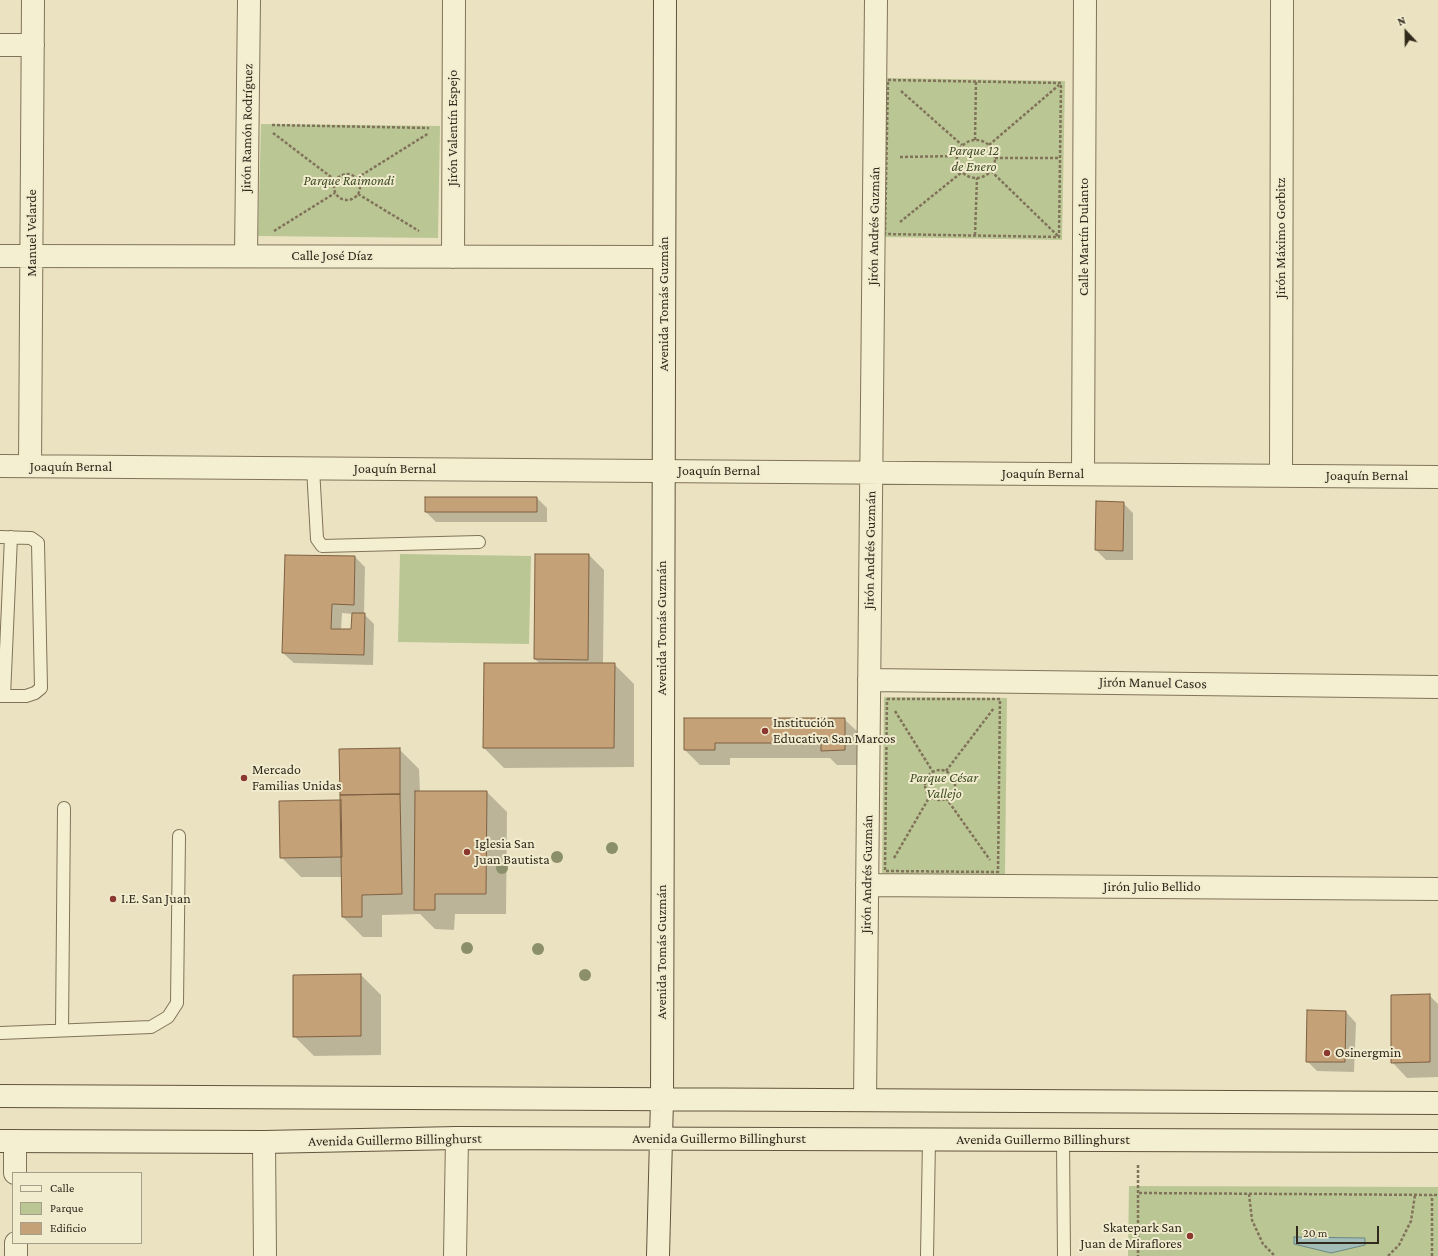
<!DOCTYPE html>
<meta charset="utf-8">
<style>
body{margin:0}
#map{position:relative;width:1438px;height:1256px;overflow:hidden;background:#eae2c0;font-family:"Crimson Pro",serif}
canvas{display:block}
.legend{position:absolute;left:12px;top:1172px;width:130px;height:72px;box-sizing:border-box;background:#f2eccf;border:1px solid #a59e88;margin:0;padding:5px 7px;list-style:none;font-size:12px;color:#32291d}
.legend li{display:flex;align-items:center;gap:8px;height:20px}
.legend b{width:20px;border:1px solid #a59e88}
.north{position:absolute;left:1386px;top:12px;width:40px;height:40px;-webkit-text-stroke:3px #f2eccf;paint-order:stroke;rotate:338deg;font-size:11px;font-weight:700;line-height:16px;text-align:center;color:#32291d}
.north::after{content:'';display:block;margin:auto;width:14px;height:18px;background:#32291d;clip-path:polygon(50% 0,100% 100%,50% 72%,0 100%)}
.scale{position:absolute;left:1296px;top:1226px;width:83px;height:18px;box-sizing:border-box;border:2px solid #32291d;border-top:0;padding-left:5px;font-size:12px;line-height:14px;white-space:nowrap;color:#32291d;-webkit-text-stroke:3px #f2eccf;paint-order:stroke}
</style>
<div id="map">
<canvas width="1438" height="1256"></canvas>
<ul class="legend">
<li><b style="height:5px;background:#f5efd2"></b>Calle</li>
<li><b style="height:11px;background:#bbc695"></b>Parque</li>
<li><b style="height:11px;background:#c5a178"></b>Edificio</li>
</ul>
<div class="north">N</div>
<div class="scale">20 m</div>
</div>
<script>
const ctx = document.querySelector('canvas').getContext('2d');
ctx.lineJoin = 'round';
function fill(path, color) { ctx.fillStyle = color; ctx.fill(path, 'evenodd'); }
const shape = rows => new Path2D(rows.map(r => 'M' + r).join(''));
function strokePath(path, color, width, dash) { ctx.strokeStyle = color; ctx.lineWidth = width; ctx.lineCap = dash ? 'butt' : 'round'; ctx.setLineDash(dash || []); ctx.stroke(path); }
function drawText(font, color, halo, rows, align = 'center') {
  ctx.font = font + ' "Crimson Pro",serif'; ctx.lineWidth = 4; ctx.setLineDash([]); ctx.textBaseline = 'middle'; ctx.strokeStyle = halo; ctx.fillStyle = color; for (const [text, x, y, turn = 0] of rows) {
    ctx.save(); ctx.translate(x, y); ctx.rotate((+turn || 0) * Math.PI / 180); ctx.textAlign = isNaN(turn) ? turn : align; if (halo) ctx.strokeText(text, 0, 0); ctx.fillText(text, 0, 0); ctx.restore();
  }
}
fill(shape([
 [887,78,1065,81,1062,240,884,237],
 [261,124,440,126,438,238,258,236],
 [400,554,531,556,529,644,398,642],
 [884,697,1007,698,1005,874,882,873],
 [1129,1186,1438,1187,1438,1256,1128,1256]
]), '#bbc695');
const water = shape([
 [1294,1237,1365,1238,1365,1245,1331,1253,1294,1244,1294,1237]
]);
fill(water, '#a2bcb7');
strokePath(water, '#6b8985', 1);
fill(shape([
 [537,498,547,508,547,522,436,522,426,512],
 [1123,503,1133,513,1133,560,1106,560,1096,550],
 [589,555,604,570,603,664,614,664,634,684,634,767,504,768,484,748,540,664,535,659],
 [355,557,365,567,364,614,374,624,373,665,294,663,283,653],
 [342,613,353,614,352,630,341,630],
 [685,719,844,719,860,734,860,765,837,765,830,758,730,758,730,765,700,765,685,750],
 [399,749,419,769,420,792,487,792,507,812,506,914,455,914,454,930,435,929,420,914,382,915,382,937,363,937,343,917,343,877,301,877,281,857],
 [361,975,381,995,381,1055,314,1056,294,1036],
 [1429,995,1438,1004,1438,1077,1407,1078,1392,1062],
 [1346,1012,1356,1023,1354,1072,1317,1071,1307,1061]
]), '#0003');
const building = shape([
 [425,497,537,497,537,512,425,512,425,497],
 [1096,501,1124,502,1123,551,1095,550,1096,501],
 [535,554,589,554,588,660,534,659,535,554],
 [285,555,355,556,354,605,332,604,331,629,351,629,352,613,365,613,364,655,282,653,285,555],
 [484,663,615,663,614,748,483,748,484,663],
 [684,718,845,718,845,750,821,751,821,743,715,743,715,750,684,750,684,718],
 [400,748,400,794,340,795,339,749,400,748],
 [415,791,487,791,486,894,435,894,435,910,414,910,415,791],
 [400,794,402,894,362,895,362,917,342,917,340,795,400,794],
 [341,800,342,857,280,858,279,801,341,800],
 [361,974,361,1036,293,1037,293,975,361,974],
 [1430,994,1430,1062,1391,1063,1391,995,1430,994],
 [1307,1010,1346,1011,1345,1062,1306,1062,1307,1010]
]);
fill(building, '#c5a178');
strokePath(building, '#7e6041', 1);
const lane = shape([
 [313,468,317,539,322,546,479,542],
 [0,537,31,538,38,543,41,688,35,693,26,696,0,696],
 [4,696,11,537],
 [62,1030,64,808],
 [0,1033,151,1027,168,1017,177,1003,179,836],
 [1063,1140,1064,1256],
 [927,1256,929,1140]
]);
const street = shape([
 [0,45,33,45],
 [0,256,664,257],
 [246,256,249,0],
 [453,257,454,0],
 [0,466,1438,477],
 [30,466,33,0],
 [1083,474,1085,0],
 [1281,475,1282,0],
 [869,680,1438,687],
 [867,885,1438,889],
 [865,1100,876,0],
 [15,1141,15,1173],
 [264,1142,265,1256],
 [16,1243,16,1256],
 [455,1256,457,1138]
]);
const secondary = shape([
 [0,1096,1438,1103],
 [0,1141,264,1142,457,1138,1438,1141],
 [658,1256,662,1099,665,0]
]);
strokePath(lane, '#817359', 14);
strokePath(street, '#817359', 24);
strokePath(secondary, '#63543d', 24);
strokePath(shape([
 [888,80,1061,83,1059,237,885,234,888,80],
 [901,91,962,145],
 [272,125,429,128],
 [273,133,335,180],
 '957 159a19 19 0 1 1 38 0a19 19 0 1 1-38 0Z',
 [975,140,976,81],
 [989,145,1059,85],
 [900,157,957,156],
 [995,158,1059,158],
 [991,171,1058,236],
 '334 187a13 13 0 1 1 26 0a13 13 0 1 1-26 0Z',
 [357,178,429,133],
 [358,194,419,231],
 [900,222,962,172],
 [274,231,335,193],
 [975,235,977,178],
 [887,699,1000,699,998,872,885,871,887,699],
 [895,711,933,772],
 '925 785a15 15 0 1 1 30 0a15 15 0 1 1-30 0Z',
 [946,771,994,708],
 [946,798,990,860],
 [894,858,930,796],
 [1138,1165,1138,1256],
 [1139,1193,1438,1195],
 [1249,1194,1252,1220,1263,1244,1275,1256],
 [1388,1256,1399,1245,1411,1221,1415,1195],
 [1432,1256,1432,1195]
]), '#817359', 2.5, [3, 2]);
strokePath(lane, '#f5efd2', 12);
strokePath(street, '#f5efd2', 22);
strokePath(secondary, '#f5efd2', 22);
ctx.fillStyle = '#8b906b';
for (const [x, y] of [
 [612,848],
 [557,857],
 [502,868],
 [467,948],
 [538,949],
 [585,975]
]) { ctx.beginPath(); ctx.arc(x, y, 6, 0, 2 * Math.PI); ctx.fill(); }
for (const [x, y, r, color] of [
 [765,731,4,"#8b382e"],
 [244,778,4,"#8b382e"],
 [467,852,4,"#8b382e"],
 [113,899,4,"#8b382e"],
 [1327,1053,4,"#8b382e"],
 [1190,1236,4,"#8b382e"]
]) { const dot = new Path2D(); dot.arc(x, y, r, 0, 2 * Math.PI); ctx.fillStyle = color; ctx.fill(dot); strokePath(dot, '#f2eccf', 1.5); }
drawText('14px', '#32291d', '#f2eccf', [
 ["Jirón Ramón Rodríguez",247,128,-89],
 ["Jirón Valentín Espejo",453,128,-90],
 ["Jirón Andrés Guzmán",874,226,-89],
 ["Manuel Velarde",32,233,-90],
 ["Calle Martín Dulanto",1084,237,-90],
 ["Jirón Máximo Gorbitz",1281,238,-90],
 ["Calle José Díaz",332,256],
 ["Avenida Tomás Guzmán",664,304,-90],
 ["Joaquín Bernal",71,467],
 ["Joaquín Bernal",395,469],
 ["Joaquín Bernal",719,471],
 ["Joaquín Bernal",1043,474],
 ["Joaquín Bernal",1367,476],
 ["Jirón Andrés Guzmán",870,550,-89],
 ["Avenida Tomás Guzmán",662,628,-90],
 ["Jirón Manuel Casos",1153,683,1],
 ["Jirón Andrés Guzmán",867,874,-89],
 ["Jirón Julio Bellido",1152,887],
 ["Avenida Tomás Guzmán",662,952,-90],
 ["Avenida Guillermo Billinghurst",719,1139],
 ["Avenida Guillermo Billinghurst",395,1140,-1],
 ["Avenida Guillermo Billinghurst",1043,1140]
]);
drawText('italic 14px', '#3e4d25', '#f2eccf', [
 ["Parque 12",974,151],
 ["de Enero",974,167],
 ["Parque Raimondi",349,181],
 ["Parque César",944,778],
 ["Vallejo",944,794]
]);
drawText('14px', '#32291d', '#f2eccf', [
 ["Institución",773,723],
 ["Educativa San Marcos",773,739],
 ["Mercado",252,770],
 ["Familias Unidas",252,786],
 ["Iglesia San",475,844],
 ["Juan Bautista",475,860],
 ["I.E. San Juan",121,899],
 ["Osinergmin",1335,1053],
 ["Skatepark San",1182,1228,"right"],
 ["Juan de Miraflores",1182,1244,"right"]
], 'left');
</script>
